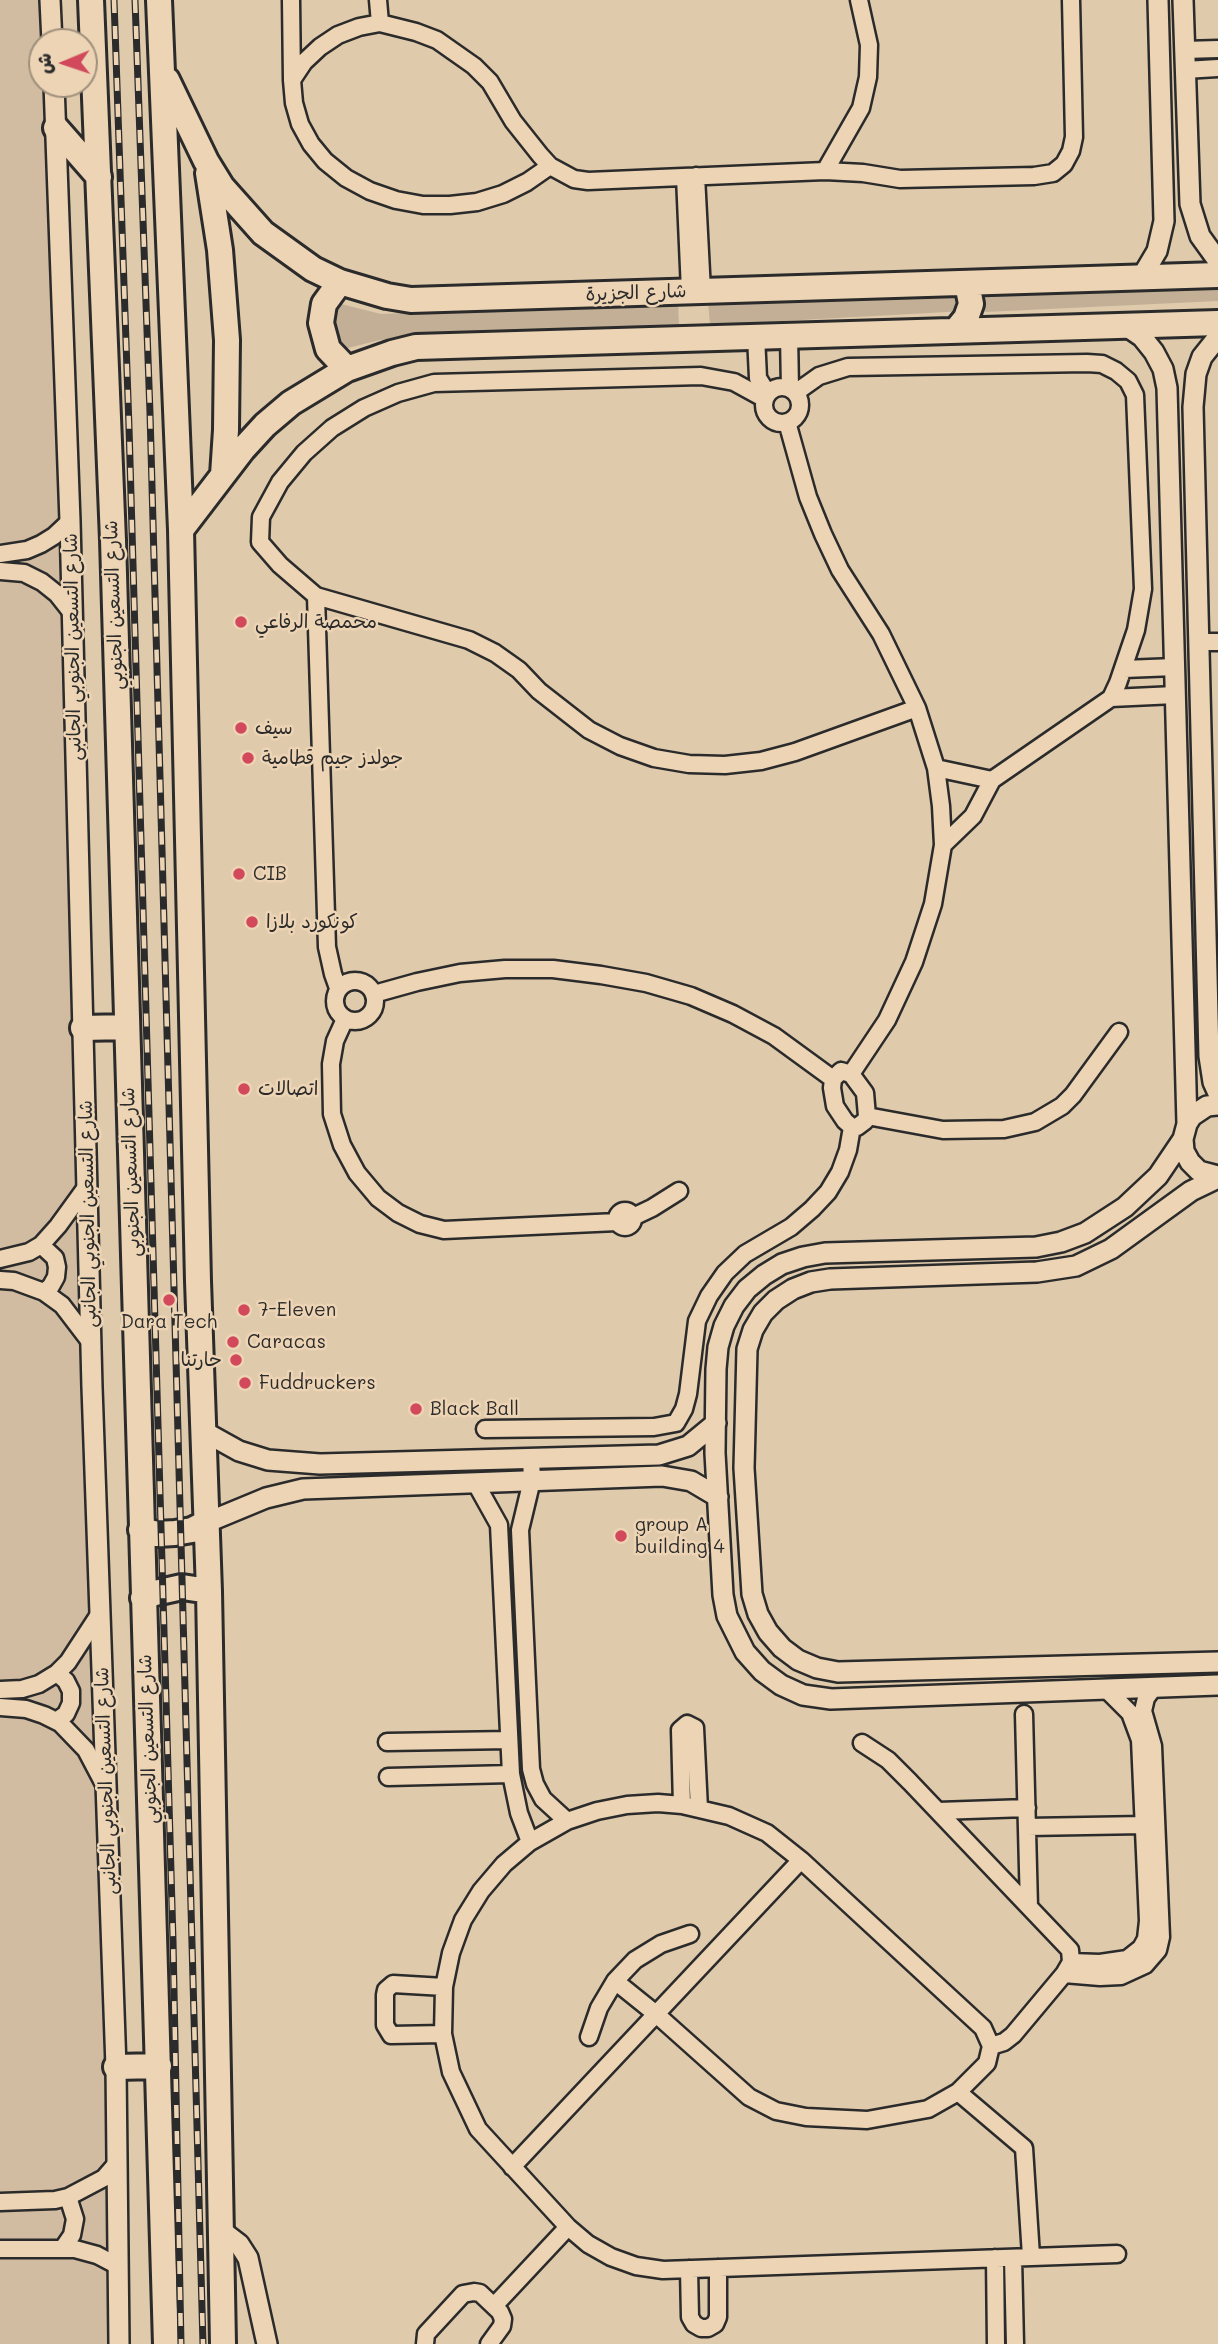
<!DOCTYPE html>
<meta charset="utf-8">
<style>
body{margin:0}
#map{position:relative;width:1218px;height:2344px;overflow:hidden;background:#e0caac;font-family:Mali,"Playpen Sans Arabic",sans-serif}
canvas{display:block}
.north{position:absolute;left:28px;top:28px;width:70px;height:70px;box-sizing:border-box;background:#ecd4b4;border:2px solid #9f907d;border-radius:50%;rotate:268deg;font-size:19px;font-weight:700;line-height:28px;text-align:center;color:#2b2b2b}
.north::after{content:'';display:block;margin:auto;width:24px;height:32px;background:#d1495b;clip-path:polygon(50% 0,100% 100%,50% 72%,0 100%)}
</style>
<div id="map">
<canvas width="1218" height="2344"></canvas>
<div class="north">ش</div>
</div>
<script>
const ctx = document.querySelector('canvas').getContext('2d');
ctx.lineJoin = 'round';
function fill(path, color) { ctx.fillStyle = color; ctx.fill(path, 'evenodd'); }
const shape = rows => new Path2D(rows.map(r => 'M' + r).join(''));
function strokePath(path, color, width, dash) { ctx.strokeStyle = color; ctx.lineWidth = width; ctx.lineCap = dash ? 'butt' : 'round'; ctx.setLineDash(dash || []); ctx.stroke(path); }
function drawText(font, color, halo, rows, align = 'center') {
  ctx.font = font + ' Mali,"Playpen Sans Arabic",sans-serif'; ctx.lineWidth = 5; ctx.setLineDash([]); ctx.textBaseline = 'middle'; ctx.strokeStyle = halo; ctx.fillStyle = color; for (const [text, x, y, turn = 0] of rows) {
    ctx.save(); ctx.translate(x, y); ctx.rotate((+turn || 0) * Math.PI / 180); ctx.textAlign = isNaN(turn) ? turn : align; if (halo) ctx.strokeText(text, 0, 0); ctx.fillText(text, 0, 0); ctx.restore();
  }
}
fill(shape([
 [0,0,47,0,48,42,42,42,42,84,50,84,112,2344,0,2344]
]), '#d1bca1');
fill(shape([
 [1218,289,1218,301,985,312,974,295],
 [966,297,965,311,710,325,708,301],
 [678,302,679,326,449,334,380,340,344,349,332,334,337,303,381,314]
]), '#c2af96');
const minor = shape([
 [291,0,292,80,294,103,300,124,311,144,325,161,346,178,370,191,396,200,423,205,450,205,477,202,503,194,527,182,550,166],
 [378,0,380,23],
 [1184,50,1218,49],
 [1185,70,1218,68],
 [292,80,304,62,320,47,338,35,359,27,380,23,416,32,437,40,474,66,490,82,513,121,540,155,550,166,574,179,588,181,825,171,863,173,900,179,1034,176,1053,173,1064,164,1071,151,1074,137,1071,0],
 [825,171,861,108,868,77,869,45,859,0],
 [696,176,702,291],
 [685,177,690,291],
 [789,335,790,389],
 [756,336,758,378,768,394],
 '764 405a18 18 0 1 1 36 0a18 18 0 1 1-36 0Z',
 [795,393,819,376,848,367,1087,363,1102,364,1116,371,1128,381,1135,395,1143,589,1136,630,1118,683,1111,698,992,780,973,816,943,845],
 [765,399,734,382,701,376,434,383,398,393,364,408,332,428,304,453,280,482,261,517,260,542,280,565,316,596,469,640,495,653,519,670,539,691,589,730,620,746,654,758,689,764,725,765,761,761,795,752,917,708],
 [787,422,808,497,823,534,840,570,881,634,917,708,936,768,941,806,943,845,933,904,914,962,887,1020,851,1074],
 [0,554,27,550,41,544,54,536,70,521],
 [0,571,24,573,42,582,57,594,72,613],
 [316,596,327,947,333,974,338,988],
 [1200,642,1218,642],
 [1124,669,1175,667],
 [1111,698,1175,695],
 [936,768,992,780],
 '335 1001a20 20 0 1 1 40 0a20 20 0 1 1-40 0Z',
 [374,994,417,982,460,973,505,969,553,969,601,975,646,983,691,996,733,1014,774,1036,833,1079],
 [345,1019,335,1041,331,1064,332,1114,342,1145,357,1173,378,1198,398,1213,420,1224,444,1230,617,1222],
 [841,1071,851,1074,865,1093,867,1116,865,1121,857,1127,852,1127,845,1121,835,1106,832,1088,833,1079,841,1071],
 [867,1116,943,1130,1004,1129,1035,1122,1062,1106,1073,1095,1119,1032],
 '617 1219a8 8 0 1 1 16 0a8 8 0 1 1-16 0Z',
 [633,1217,652,1208,679,1191],
 [41,1245,55,1258,57,1267,56,1277,51,1286,44,1292],
 [0,1259,29,1252,41,1245,58,1226,87,1186],
 [0,1280,14,1281,44,1292,62,1305,91,1343],
 [485,1429,654,1427,676,1423,684,1409,688,1394,697,1321,709,1296,725,1273,745,1254,791,1227,812,1209,828,1192,840,1172,848,1150,852,1127],
 [531,1458,532,1480,520,1530,531,1769,535,1784,543,1799,567,1821],
 [475,1482,499,1525,511,1774,519,1813,530,1842],
 [0,1690,22,1689,39,1684,57,1673,68,1662,100,1613],
 [0,1707,26,1709,44,1715,60,1723,86,1750,105,1786],
 [1024,1714,1029,1907],
 [56,1721,66,1714,71,1703,71,1691,66,1681,57,1673],
 [387,1742,509,1740],
 [862,1743,888,1760,910,1782,1070,1950,1071,1962,1064,1974,1013,2035,1004,2042,991,2046],
 [388,1777,511,1774],
 [682,1805,680,1730,687,1724,695,1728,699,1809],
 [938,1811,1027,1808],
 [1027,1827,1144,1825],
 [1071,1962,1100,1963,1127,1959,1141,1948,1146,1939,1148,1921,1140,1740,1130,1713,1106,1689],
 [1064,1974,1100,1977,1121,1976,1145,1965,1158,1950,1161,1937,1153,1746,1143,1711,1146,1698,1154,1687],
 [615,1981,656,2014,749,2097,776,2111,806,2117,867,2120,928,2109,958,2092,987,2063,991,2046,983,2028,801,1860,767,1833,729,1816,682,1805,658,1803,627,1805,597,1811,567,1821,530,1842,504,1864,481,1891,463,1920,451,1953,444,1987,443,2034,451,2072,478,2129,568,2227,588,2244,611,2257,636,2266,663,2270,1117,2254],
 [443,2034,391,2035,385,2025,385,1995,386,1990,393,1984,444,1987],
 [589,2037,599,2008,615,1981,635,1960,661,1944,690,1934],
 [958,2092,1024,2148,1031,2256],
 [512,2167,801,1860],
 [0,2202,55,2200,68,2197,104,2178,117,2163],
 [63,2248,72,2235,75,2219,68,2197],
 [0,2249,75,2249,97,2255,118,2266],
 [995,2258,996,2344],
 [1013,2258,1015,2344],
 [689,2269,690,2317,694,2324,701,2328,708,2328,715,2324,718,2317,718,2268],
 [494,2306,568,2227],
 [425,2344,426,2334,463,2294,474,2292,480,2293,500,2312,503,2319,502,2326,489,2344]
]);
const tertiary = shape([
 [50,0,52,42],
 [1183,0,1190,204,1200,236,1218,261],
 [54,84,70,521,92,1387,116,2067,119,2344],
 [1141,278,1157,251,1164,221,1158,0],
 [1126,326,1142,337,1154,352,1163,369,1167,388,1187,1124],
 [1218,337,1202,357,1196,374,1193,407,1209,1056,1213,1082,1218,1093],
 [1218,1105,1207,1106,1192,1116,1187,1124,1183,1139,1184,1151,1190,1162,1199,1171,1218,1176],
 [1183,1139,1158,1176,1125,1207,1085,1233,1061,1242,1036,1247,825,1253,803,1257,782,1264,764,1275,747,1289,734,1306,724,1326,718,1347,716,1369,715,1453,723,1595,727,1616,745,1652,762,1671,781,1685,803,1695,831,1699,1218,1685],
 [1218,1178,1191,1191,1111,1249,1076,1266,1037,1272,830,1279,811,1282,793,1289,776,1300,763,1313,753,1330,747,1349,744,1468,752,1594,758,1614,768,1632,782,1648,798,1660,817,1668,838,1672,1218,1662],
 [203,1431,239,1451,268,1460,320,1464,659,1455,688,1446,716,1423],
 [208,1522,266,1498,303,1489,662,1476,691,1481,718,1497],
 [222,2231,239,2244,248,2258,267,2344]
]);
const primary = shape([
 [91,0,113,540,166,2344],
 [159,0,181,530,198,1281,209,1591,223,2344],
 [167,80,206,161,222,187,263,233,313,269,340,282,387,296,411,300,1218,275],
 [56,128,99,177],
 [208,173,220,250,227,340,226,430,223,475],
 [340,282,324,304,321,323,328,349,347,369],
 [957,329,966,318,971,304,967,283],
 [181,530,243,449,265,425,291,403,347,369,392,353,416,347,1218,323],
 [83,1028,127,1027],
 [141,1530,157,1534,175,1533,192,1530,208,1522],
 [143,1598,155,1593,182,1587,209,1591],
 [116,2067,159,2066]
]);
strokePath(minor, '#2b2b2b', 21);
strokePath(tertiary, '#2b2b2b', 24);
strokePath(primary, '#2b2b2b', 30);
strokePath(minor, '#ecd4b4', 16);
strokePath(tertiary, '#ecd4b4', 19);
strokePath(primary, '#ecd4b4', 24);
const rail = shape([
 [114,0,129,427,173,1940,181,2344],
 [135,0,150,413,203,2344]
]);
strokePath(rail, '#2b2b2b', 7);
strokePath(rail, '#ecd4b4', 4.5, [13]);
for (const [x, y, r, color] of [
 [241,622,7,"#d1495b"],
 [241,728,7,"#d1495b"],
 [248,758,7,"#d1495b"],
 [239,874,7,"#d1495b"],
 [252,922,7,"#d1495b"],
 [244,1089,7,"#d1495b"],
 [169,1300,7,"#d1495b"],
 [244,1310,7,"#d1495b"],
 [233,1342,7,"#d1495b"],
 [236,1360,7,"#d1495b"],
 [245,1383,7,"#d1495b"],
 [416,1409,7,"#d1495b"],
 [621,1536,7,"#d1495b"]
]) { const dot = new Path2D(); dot.arc(x, y, r, 0, 2 * Math.PI); ctx.fillStyle = color; ctx.fill(dot); strokePath(dot, '#ecd4b4', 2.5); }
drawText('19px', '#2b2b2b', '#ecd4b4', [
 ["شارع الجزيرة",636,293,-2],
 ["شارع التسعين الجنوبي",114,605,-92],
 ["شارع التسعين الجنوبي الجانبى",73,647,-91],
 ["شارع التسعين الجنوبي",131,1172,-92],
 ["شارع التسعين الجنوبي الجانبى",88,1214,-91],
 ["شارع التسعين الجنوبي",148,1739,-92],
 ["شارع التسعين الجنوبي الجانبى",106,1781,-92]
]);
drawText('19px', '#2b2b2b', '#ecd4b4', [
 ["محمصة الرفاعي",255,622],
 ["سيف",255,728],
 ["جولدز جيم قطامية",262,758],
 ["CIB",253,874],
 ["كونكورد بلازا",266,922],
 ["اتصالات",258,1089],
 ["7-Eleven",258,1310],
 ["Dara Tech",169,1322,"center"],
 ["Caracas",247,1342],
 ["حارتنا",222,1360,"right"],
 ["Fuddruckers",259,1383],
 ["Black Ball",430,1409],
 ["group A",635,1525],
 ["building 4",635,1547]
], 'left');
</script>
